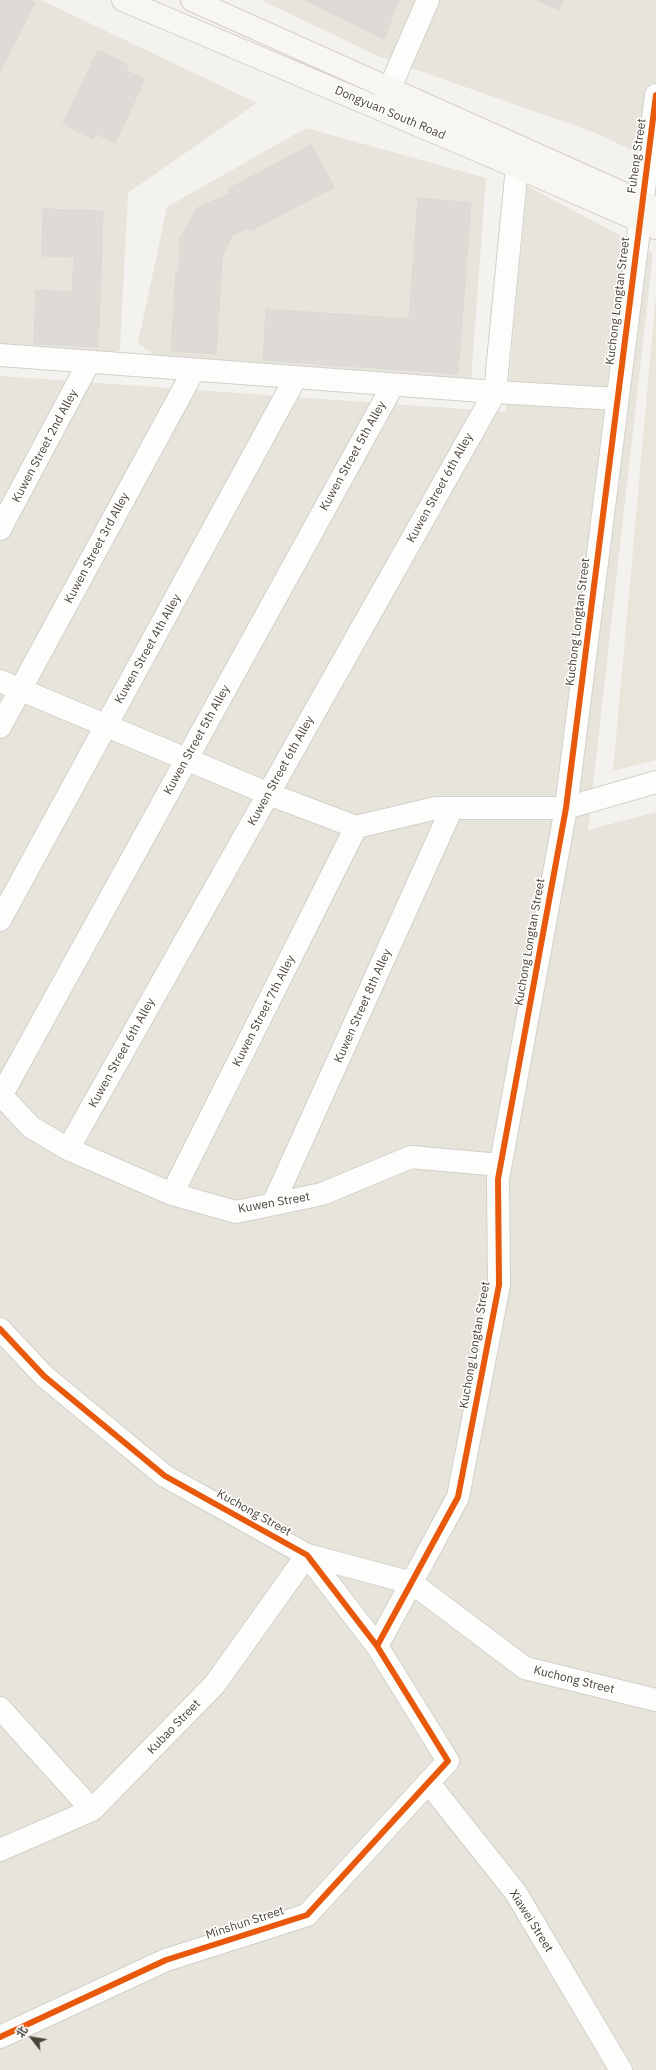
<!DOCTYPE html>
<meta charset="utf-8">
<style>
body{margin:0}
#map{position:relative;width:656px;height:2070px;overflow:hidden;background:#f4f2ee;font-family:"IBM Plex Sans","Noto Sans SC",sans-serif}
canvas{display:block}
.north{position:absolute;left:12px;top:2018px;width:40px;height:40px;-webkit-text-stroke:3px #fff;paint-order:stroke;rotate:301deg;font-size:11px;font-weight:700;line-height:16px;text-align:center;color:#4b4439}
.north::after{content:'';display:block;margin:auto;width:14px;height:18px;background:#4b4439;clip-path:polygon(50% 0,100% 100%,50% 72%,0 100%)}
</style>
<div id="map">
<canvas width="656" height="2070"></canvas>
<div class="north">北</div>
</div>
<script>
const ctx = document.querySelector('canvas').getContext('2d');
ctx.lineJoin = 'round';
function fill(path, color) { ctx.fillStyle = color; ctx.fill(path, 'evenodd'); }
const shape = rows => new Path2D(rows.map(r => 'M' + r).join(''));
function strokePath(path, color, width, dash) { ctx.strokeStyle = color; ctx.lineWidth = width; ctx.lineCap = dash ? 'butt' : 'round'; ctx.setLineDash(dash || []); ctx.stroke(path); }
function drawText(font, color, halo, rows, align = 'center') {
  ctx.font = font + ' "IBM Plex Sans",sans-serif'; ctx.lineWidth = 3; ctx.setLineDash([]); ctx.textBaseline = 'middle'; ctx.strokeStyle = halo; ctx.fillStyle = color; for (const [text, x, y, turn = 0] of rows) {
    ctx.save(); ctx.translate(x, y); ctx.rotate((+turn || 0) * Math.PI / 180); ctx.textAlign = isNaN(turn) ? turn : align; if (halo) ctx.strokeText(text, 0, 0); ctx.fillText(text, 0, 0); ctx.restore();
  }
}
fill(shape([
 [0,0,41,0,257,103,128,193,120,350,110,355,0,344],
 [261,0,656,0,656,162,596,133,380,57],
 [306,128,486,178,471,381,157,358,138,343,167,207],
 [527,186,653,253,588,830,656,812,656,2070,0,2070,0,376,506,412]
]), '#e7e4dc');
fill(shape([
 [656,294,656,760,613,771]
]), '#eae5da');
const building = shape([
 [0,0,30,0,35,3,0,72,0,0],
 [305,0,399,0,384,39,305,0],
 [536,0,564,0,559,10,536,0],
 [98,50,128,65,125,70,145,79,115,143,95,133,93,139,63,124,98,50],
 [311,145,334,187,250,231,228,189,311,145],
 [231,193,248,228,233,235,222,255,221,275,179,273,180,238,197,208,231,193],
 [418,198,471,203,458,374,263,360,266,309,409,319,418,198],
 [43,209,103,211,101,275,73,274,74,257,42,256,43,209],
 [176,272,221,275,216,354,171,351,176,272],
 [73,274,101,275,98,347,34,344,36,290,72,292,73,274]
]);
fill(building, '#dedbd6');
strokePath(building, '#dcd9d4', 1);
const street = shape([
 [382,106,428,0],
 [0,355,495,392,617,399],
 [0,529,89,362],
 [0,681,274,796,356,827,436,808,566,808,656,782],
 [0,727,194,370],
 [0,920,296,377],
 [0,1094,31,1127,68,1149,172,1194,236,1212,322,1194,411,1157,500,1165],
 [1,1096,393,385],
 [68,1149,495,392,517,167],
 [172,1194,356,827],
 [273,1204,452,808],
 [0,1329,44,1376,165,1476,307,1555,377,1646,448,1761,307,1915,166,1960,0,2037],
 [377,1646,458,1497,499,1285,498,1179,566,808,656,95],
 [0,1708,92,1810],
 [428,1782,516,1893,621,2070],
 [0,1850,92,1810,215,1684,307,1555,412,1583,525,1668,656,1700]
]);
const secondary = shape([
 [123,0,517,167,656,228],
 [192,0,656,208]
]);
strokePath(street, '#d2d0cb', 24);
strokePath(secondary, '#d3cfc5', 24);
strokePath(street, '#fdfdfc', 22);
strokePath(secondary, '#f7f6f1', 22);
strokePath(shape([
 [0,1329,44,1376,165,1476,307,1555,377,1646,448,1761,307,1915,166,1960,0,2037],
 [377,1646,458,1497,499,1285,498,1179,566,808,656,95]
]), '#e8590c', 6);
drawText('12px', '#4b4439', '#fff', [
 ["Dongyuan South Road",390,113,23],
 ["Fuheng Street",637,156,-82],
 ["Kuchong Longtan Street",618,301,-83],
 ["Kuwen Street 2nd Alley",45,446,-62],
 ["Kuwen Street 5th Alley",353,456,-61],
 ["Kuwen Street 6th Alley",440,488,-61],
 ["Kuwen Street 3rd Alley",97,548,-62],
 ["Kuchong Longtan Street",578,622,-83],
 ["Kuwen Street 4th Alley",148,649,-61],
 ["Kuwen Street 5th Alley",197,740,-61],
 ["Kuwen Street 6th Alley",281,771,-61],
 ["Kuchong Longtan Street",530,942,-80],
 ["Kuwen Street 8th Alley",363,1006,-66],
 ["Kuwen Street 7th Alley",264,1011,-63],
 ["Kuwen Street 6th Alley",122,1053,-61],
 ["Kuwen Street",274,1203,-10],
 ["Kuchong Longtan Street",475,1345,-80],
 ["Kuchong Street",254,1513,29],
 ["Kuchong Street",574,1680,14],
 ["Kubao Street",174,1727,-46],
 ["Xiawei Street",531,1921,58],
 ["Minshun Street",245,1923,-18]
]);
</script>
